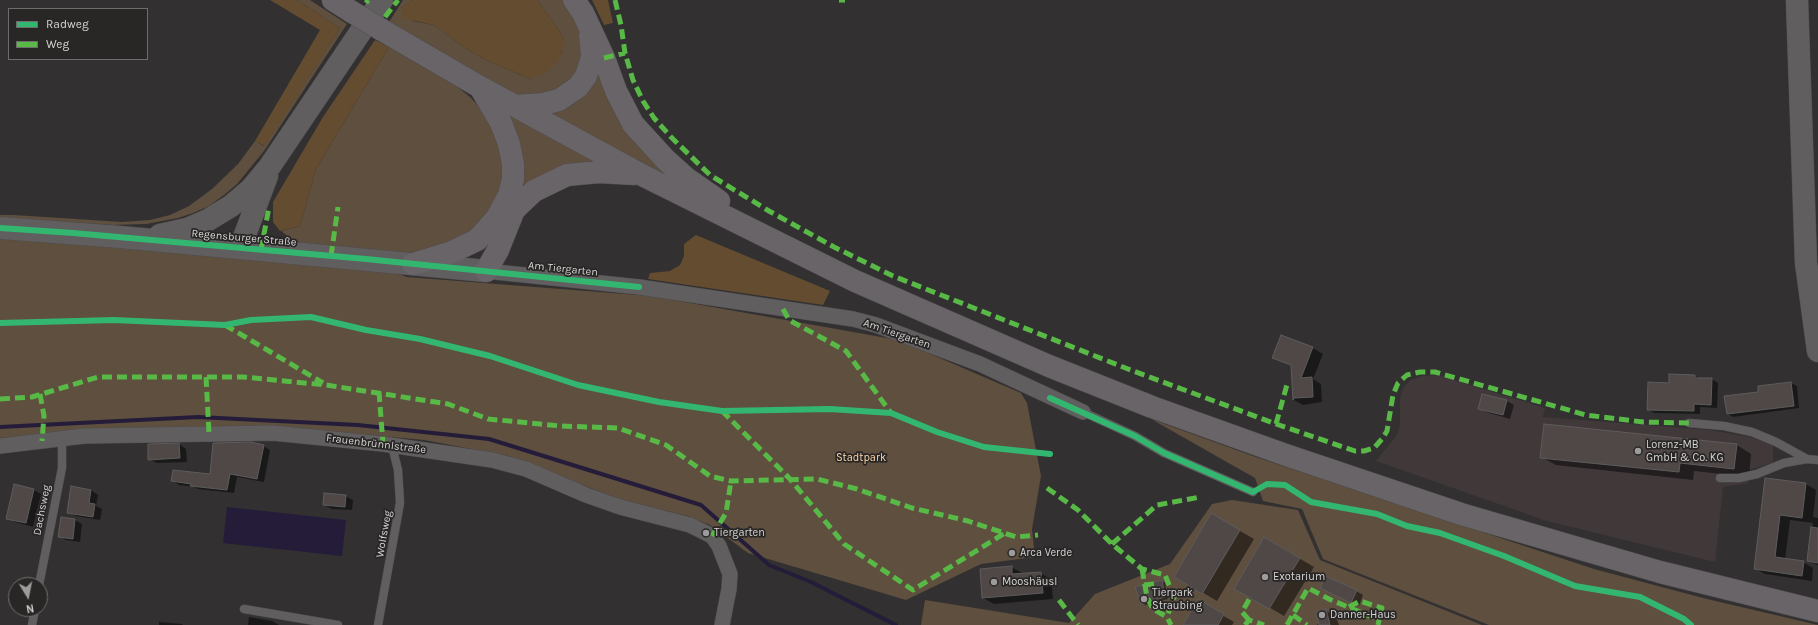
<!DOCTYPE html>
<meta charset="utf-8">
<style>
body{margin:0}
#map{position:relative;width:1818px;height:625px;overflow:hidden;background:#323031;font-family:Karla,sans-serif}
canvas{display:block}
.legend{position:absolute;left:8px;top:8px;width:140px;height:52px;box-sizing:border-box;background:#292626;border:1px solid #6e6c6c;margin:0;padding:5px 7px;list-style:none;font-size:12px;color:#d6d4d4}
.legend li{display:flex;align-items:center;gap:8px;height:20px}
.legend b{width:20px;border:1px solid #6e6c6c}
.north{position:absolute;left:8px;top:577px;width:40px;height:40px;box-sizing:border-box;background:#292626;border:1px solid #6e6c6c;border-radius:50%;rotate:170deg;font-size:11px;font-weight:700;line-height:16px;text-align:center;color:#d6d4d4}
.north::after{content:'';display:block;margin:auto;width:14px;height:18px;background:#9d9b9b;clip-path:polygon(50% 0,100% 100%,50% 72%,0 100%)}
</style>
<div id="map">
<canvas width="1818" height="625"></canvas>
<ul class="legend">
<li><b style="height:5px;background:#33b770"></b>Radweg</li>
<li><b style="height:5px;background:#58b947"></b>Weg</li>
</ul>
<div class="north">N</div>
</div>
<script>
const ctx = document.querySelector('canvas').getContext('2d');
ctx.lineJoin = 'round';
function fill(path, color) { ctx.fillStyle = color; ctx.fill(path, 'evenodd'); }
const shape = rows => new Path2D(rows.map(r => 'M' + r).join(''));
function strokePath(path, color, width, dash) { ctx.strokeStyle = color; ctx.lineWidth = width; ctx.lineCap = dash ? 'butt' : 'round'; ctx.setLineDash(dash || []); ctx.stroke(path); }
function drawText(font, color, halo, rows, align = 'center') {
  ctx.font = font + ' Karla,sans-serif'; ctx.lineWidth = 3.5; ctx.setLineDash([]); ctx.textBaseline = 'middle'; ctx.strokeStyle = halo; ctx.fillStyle = color; for (const [text, x, y, turn = 0] of rows) {
    ctx.save(); ctx.translate(x, y); ctx.rotate((+turn || 0) * Math.PI / 180); ctx.textAlign = isNaN(turn) ? turn : align; if (halo) ctx.strokeText(text, 0, 0); ctx.fillText(text, 0, 0); ctx.restore();
  }
}
fill(shape([
 [1437,375,1545,408,1543,417,1710,430,1750,437,1773,445,1773,463,1748,470,1748,483,1723,487,1715,562,1547,521,1376,461,1397,435,1400,425,1400,399,1403,388,1411,380,1423,376]
]), '#41383a');
fill(shape([
 [297,0,310,0,347,24,264,151,237,184,224,195,209,206,193,213,178,218,146,224,112,225,0,218,0,215,14,215,122,222,150,220,170,215,189,206,212,189,238,164,255,141,264,146,340,28],
 [403,0,413,0,401,8,413,21,434,25,462,46,486,60,530,79,562,52,562,43,564,40,559,30,537,0,565,0,579,20,585,61,560,92,523,97,508,92,389,22],
 [389,47,453,83,471,98,485,113,496,131,506,169,497,205,473,233,422,253,405,254,302,243,290,238,281,231,300,226,316,169],
 [600,70,665,171,661,173,549,113],
 [508,112,593,158,592,161,571,165,519,193],
 [0,238,384,269,407,277,651,296,898,340,1021,393,1027,403,1041,476,1032,529,1035,557,981,564,906,600,748,553,710,525,688,516,624,501,508,456,424,440,326,431,83,431,0,438],
 [1151,419,1253,456,1594,569,1707,599,1818,625,1489,625,1323,559,1302,509,1263,501,1255,478],
 [1232,500,1298,510,1320,560,1482,625,921,625,925,600,1069,623,1095,594,1170,564,1212,504]
]), '#5e4f3f');
fill(shape([
 [270,0,297,0,340,28,265,146,255,141,320,30],
 [413,0,537,0,559,30,564,40,560,59,545,74,530,79,486,60,462,46,434,25,401,18,401,8],
 [592,0,608,0,613,23,604,25],
 [375,40,389,47,316,169,300,226,280,231,273,222,273,202,323,117],
 [696,235,830,291,823,305,648,279,650,273,670,271,680,265,684,256,684,244]
]), '#644c30');
fill(shape([
 [227,507,346,520,342,556,223,543]
]), '#251c3a');
fill(shape([
 [1281,336,1313,348,1323,354,1313,379,1321,384,1322,402,1303,405,1294,400,1292,366,1273,357],
 [1695,376,1700,379,1712,379,1718,383,1717,408,1700,407,1700,414,1654,413,1648,409,1670,384],
 [1791,383,1797,386,1799,408,1733,417,1728,414,1760,393,1759,387],
 [1507,401,1514,405,1510,419,1486,412,1479,408],
 [179,444,186,449,187,462,157,463,149,459,149,445],
 [1737,445,1751,454,1749,477,1694,471,1693,480,1556,465,1541,457],
 [263,446,270,450,264,482,237,477,234,493,198,489,194,487,179,485,173,481,211,475],
 [1766,479,1806,484,1816,490,1813,517,1818,518,1818,565,1808,561,1813,523,1790,520,1785,560,1803,562,1813,568,1812,581,1765,574,1755,568],
 [72,487,91,490,98,495,96,506,102,509,100,520,76,516,68,512],
 [34,490,41,494,33,527,15,522,7,518],
 [345,496,353,500,352,510,332,509,324,505],
 [1212,515,1254,539,1217,601,1175,576],
 [61,519,75,520,82,524,80,542,66,540,59,536],
 [1265,538,1314,567,1284,616,1236,588],
 [1011,567,1022,573,1040,573,1051,579,1053,599,994,604,983,598],
 [1162,581,1165,583,1168,599,1145,605,1142,603],
 [1356,591,1363,595,1359,606,1328,592],
 [1198,601,1234,622,1232,625,1184,625],
 [1325,610,1336,617,1339,625,1317,625],
 [249,617,272,621,279,625,248,625],
 [159,622,182,624,183,625,159,625]
]), '#0007');
strokePath(shape([
 [0,427,198,417,358,425,489,439,701,505,769,565,811,582,896,625]
]), '#251c3a', 4);
const building = shape([
 [1281,335,1313,347,1301,378,1312,377,1313,397,1294,398,1293,400,1291,365,1272,358,1281,335],
 [1669,374,1695,375,1695,378,1712,378,1711,405,1694,404,1694,411,1647,410,1648,382,1669,383,1669,374],
 [1791,382,1794,406,1727,414,1724,396,1758,392,1758,386,1791,382],
 [1482,394,1507,400,1503,415,1478,409,1482,394],
 [1544,424,1737,444,1734,469,1680,463,1679,472,1540,458,1544,424],
 [251,442,264,445,257,479,230,474,227,490,190,486,191,484,171,481,173,470,210,474,213,443,251,442],
 [179,443,180,458,148,460,148,444,179,443],
 [1765,478,1806,483,1802,518,1780,515,1775,557,1804,561,1802,576,1754,569,1765,478],
 [14,484,34,489,26,523,6,519,14,484],
 [71,486,91,490,89,503,95,504,93,517,67,513,71,486],
 [324,493,346,495,345,507,323,505,324,493],
 [1211,513,1240,530,1202,594,1174,577,1211,513],
 [61,517,75,519,73,539,58,537,61,517],
 [1811,527,1818,528,1818,563,1807,561,1811,527],
 [1264,537,1300,558,1269,609,1234,589,1264,537],
 [1012,566,1012,574,1041,572,1043,593,982,598,980,569,1012,566],
 [1325,576,1357,590,1351,603,1320,588,1325,576],
 [1162,580,1165,597,1141,604,1135,587,1162,580],
 [1198,599,1224,614,1218,625,1183,625,1198,599],
 [1326,609,1330,625,1319,625,1315,612,1326,609]
]);
fill(building, '#504847');
strokePath(building, '#5d5c5c', 1);
const lane = shape([
 [1083,412,1135,436,1164,453,1253,492],
 [1689,423,1724,426,1752,432,1776,442,1807,459,1818,460],
 [1720,478,1739,478,1757,474,1784,463,1807,459],
 [39,585,62,468,62,438],
 [244,609,338,625],
 [32,625,35,609],
 [378,625,400,503,398,470,392,446]
]);
const street = shape([
 [486,271,639,287,853,319,876,325,980,364,1083,412],
 [0,446,84,436,273,433,383,444,492,460,526,469,586,495,620,507,690,525,712,536,719,546,730,574,729,589,722,625]
]);
const secondary = shape([
 [1797,0,1806,263,1818,351],
 [0,228,120,237,486,271],
 [160,235,187,229,208,220,231,206,251,189,270,166,382,0],
 [240,248,267,176]
]);
const primary = shape([
 [333,0,352,12],
 [574,0,583,13,604,58,616,91,633,124,665,159,686,178,719,201],
 [382,30,480,87,640,174,855,281,1049,366,1152,407,1286,455,1461,514,1660,572,1818,611],
 [515,106,543,104,559,100,578,87,586,76,592,57,590,35],
 [413,264,452,252,477,240,496,219,509,195,513,179,513,164,509,144,501,123,480,87],
 [486,271,498,250,514,210,534,191,567,175,599,172,634,174]
]);
strokePath(lane, '#4f4d4e', 9);
strokePath(street, '#4f4d4e', 16);
strokePath(secondary, '#4f4d4e', 23);
strokePath(primary, '#4f4d4e', 23);
strokePath(lane, '#605e5f', 8);
strokePath(street, '#605e5f', 15);
strokePath(secondary, '#605e5f', 22);
strokePath(primary, '#686467', 22);
const primaryBridge = shape([
 [352,12,382,30]
]);
strokePath(primaryBridge, '#4f4d4e', 23, []);
strokePath(primaryBridge, '#686467', 22);
strokePath(shape([
 [615,0,621,25,625,53,633,80,643,101,654,118,671,137,710,175,769,211,834,247,893,276,1128,369,1276,424,1355,451,1364,451,1374,448,1382,439,1387,431,1393,395,1398,383,1407,375,1420,372,1435,372,1586,415,1643,422,1689,423],
 [839,0,845,0],
 [366,3,368,0],
 [385,17,398,0],
 [604,58,625,53],
 [261,250,269,207],
 [331,256,338,207],
 [783,309,789,320,846,351,891,413],
 [225,325,323,383],
 [206,377,209,433],
 [379,392,383,444],
 [40,394,44,416,42,441],
 [0,399,32,397,98,377,243,377,326,385,448,404,488,419,561,426,618,428,666,445,710,476,731,481,817,479,857,489,912,508,968,521,1016,537,1038,535],
 [722,411,790,479,844,544,913,590,1005,533],
 [1276,424,1288,381],
 [1047,488,1078,510,1112,544,1142,569,1165,575,1174,597,1167,617],
 [712,536,726,513,731,481],
 [1112,544,1157,505,1200,497],
 [1142,569,1147,597,1153,609,1167,617,1171,625],
 [1144,585,1154,584],
 [1059,600,1078,625],
 [1349,607,1360,601,1382,608,1379,620],
 [1293,615,1307,625],
 [1249,620,1242,612,1250,598],
 [1245,625,1249,620,1264,625],
 [1287,625,1308,588,1329,599,1379,620,1378,625]
]), '#58b947', 5, [10, 5]);
strokePath(shape([
 [0,228,73,233,366,259,639,287],
 [0,323,114,320,225,325,251,320,311,317,366,330,420,339,490,356,578,385,659,402,722,411,830,409,891,413,937,432,984,447,1050,454],
 [1050,398,1135,436,1164,453,1253,492,1267,484,1285,485,1311,502,1377,514,1407,526,1440,533,1504,556,1575,586,1640,597,1684,619,1691,625]
]), '#33b770', 6);
for (const [x, y, r, color] of [
 [1638,451,4,"#9d9b9b"],
 [706,533,4,"#9d9b9b"],
 [1012,553,4,"#9d9b9b"],
 [1265,577,4,"#9d9b9b"],
 [994,582,4,"#9d9b9b"],
 [1144,599,4,"#9d9b9b"],
 [1322,615,4,"#9d9b9b"]
]) { const dot = new Path2D(); dot.arc(x, y, r, 0, 2 * Math.PI); ctx.fillStyle = color; ctx.fill(dot); strokePath(dot, '#292626', 1.5); }
drawText('11px', '#d6d4d4', '#292626', [
 ["Regensburger Straße",244,238,5],
 ["Am Tiergarten",563,269,6],
 ["Am Tiergarten",897,334,19],
 ["Frauenbrünnlstraße",376,444,7],
 ["Dachsweg",42,510,-79],
 ["Wolfsweg",384,534,-80]
]);
drawText('11px', '#d6d4d4', '#292626', [
 ["Lorenz-MB",1646,445],
 ["GmbH & Co. KG",1646,458],
 ["Tiergarten",714,533],
 ["Arca Verde",1020,553],
 ["Exotarium",1273,577],
 ["Mooshäusl",1002,582],
 ["Tierpark",1152,593],
 ["Straubing",1152,606],
 ["Danner-Haus",1330,615]
], 'left');
drawText('11px', '#fed7ab', '#292626', [
 ["Stadtpark",861,458]
]);
</script>
